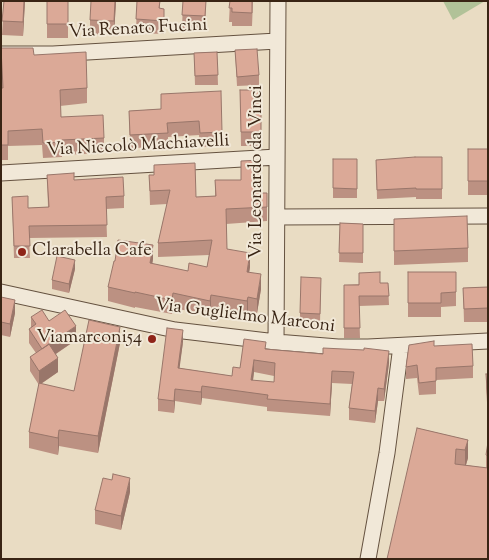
<!DOCTYPE html>
<meta charset="utf-8">
<style>
body{margin:0}
#map{position:relative;width:489px;height:560px;overflow:hidden;background:#e9dcc3;font-family:"Sorts Mill Goudy",serif}
canvas{display:block}
.frame{position:absolute;inset:0;border:2px solid #392414;pointer-events:none}
</style>
<div id="map">
<canvas width="489" height="560"></canvas>
<div class="frame"></div>
</div>
<script>
const ctx = document.querySelector('canvas').getContext('2d');
ctx.lineJoin = 'round';
function fill(path, color) { ctx.fillStyle = color; ctx.fill(path, 'evenodd'); }
const shape = rows => new Path2D(rows.map(r => 'M' + r).join(''));
function strokePath(path, color, width, dash) { ctx.strokeStyle = color; ctx.lineWidth = width; ctx.lineCap = dash ? 'butt' : 'round'; ctx.setLineDash(dash || []); ctx.stroke(path); }
function drawText(font, color, halo, rows, align = 'center') {
  ctx.font = font + ' "Sorts Mill Goudy",serif'; ctx.lineWidth = 4; ctx.setLineDash([]); ctx.textBaseline = 'middle'; ctx.strokeStyle = halo; ctx.fillStyle = color; for (const [text, x, y, turn = 0] of rows) {
    ctx.save(); ctx.translate(x, y); ctx.rotate((+turn || 0) * Math.PI / 180); ctx.textAlign = isNaN(turn) ? turn : align; if (halo) ctx.strokeText(text, 0, 0); ctx.fillText(text, 0, 0); ctx.restore();
  }
}
fill(shape([
 [443,1,485,1,453,20]
]), '#b1c298');
const minor = shape([
 [1,54,53,54,277,41],
 [1,173,277,157],
 [277,217,488,216],
 [1,292,175,330,276,342,338,347,368,347,488,341],
 [276,342,278,1],
 [368,559,387,453,401,346]
]);
strokePath(minor, '#655240', 17);
strokePath(minor, '#f1e8d8', 15);
fill(shape([
 [4,1,25,1,23,36,2,35],
 [47,1,68,1,68,38,47,38],
 [116,1,114,35,90,34,90,20],
 [137,1,160,1,160,8,164,9,164,34,136,33],
 [183,1,206,1,205,30,182,29],
 [230,1,253,1,252,26,232,26,232,22,229,22],
 [1,48,34,55,87,88,87,103,60,106,61,117,104,138,104,153,62,155,62,157,43,158,42,145,8,146,8,160,1,160,1,88,2,88],
 [235,50,259,75,259,85,237,86],
 [217,52,218,85,195,85,194,53],
 [240,90,261,90,261,146,241,146],
 [161,94,222,132,222,146,200,147,199,135,168,137,168,147,130,148,129,111,161,109],
 [468,149,488,149,488,195,468,195],
 [442,157,442,199,416,199,416,197,377,199,376,160],
 [333,159,357,159,357,198,333,198],
 [154,165,196,197,215,196,215,180,261,193,267,193,267,221,226,224,227,249,250,267,249,272,261,289,257,313,248,312,247,315,211,309,210,315,173,308,172,314,135,307,135,308,108,301,108,287,153,259,152,264,188,271,207,267,209,255,158,257,158,243,167,204,150,205,149,175,154,175],
 [47,175,74,180,124,196,124,208,106,209,107,237,29,238,30,258,14,258,12,197,28,208,48,207],
 [394,219,468,248,468,262,394,265],
 [340,223,363,224,363,263,339,262],
 [75,269,69,293,52,289,52,280],
 [408,272,456,272,456,306,441,307,441,317,408,317],
 [321,278,320,323,300,322,300,313],
 [380,283,388,283,389,305,359,306,360,338,344,338,344,285],
 [488,287,488,322,464,322,463,288],
 [1,297,15,313,10,337,1,335],
 [31,317,49,321,76,340,56,354,58,372,41,384,74,391,120,343,98,453,59,446,58,455,29,448,29,432,39,385,30,371,30,357,36,353,29,343,29,329,31,328],
 [183,342,179,368,232,376,240,368,266,349,389,363,384,401,378,401,375,423,349,420,349,408,352,384,332,383,330,416,267,411,267,407,202,398,201,405,175,401,174,413,158,411,158,399],
 [254,372,274,376,274,382,253,381],
 [434,346,473,366,473,378,436,380,436,394,419,395,417,378,406,379,406,367],
 [486,374,488,374,488,417,486,388],
 [417,428,468,440,468,458,466,465,486,468,486,455,488,442,488,559],
 [130,492,121,530,95,524,95,510]
]), '#bc9182');
fill(shape([
 [24,1,25,1,23,36,23,22],
 [115,1,116,1,114,35,114,21],
 [153,245,153,259,150,278,150,263],
 [250,253,250,267,247,286,247,272],
 [75,260,75,269,69,293,69,284],
 [261,274,261,289,257,313,257,299],
 [173,293,173,308,172,314,172,300],
 [211,295,211,309,210,315,210,301],
 [248,297,248,312,247,315,247,301],
 [15,300,15,313,10,337,10,324],
 [76,326,76,340,42,363,42,349],
 [120,327,120,343,98,453,98,436],
 [183,330,183,342,178,380,178,368],
 [389,351,389,363,384,401,384,389],
 [58,358,58,372,39,385,39,371],
 [254,360,254,372,251,393,251,380],
 [332,371,332,383,330,416,330,404],
 [202,386,202,398,201,405,201,392],
 [378,388,378,401,375,423,375,411],
 [175,389,175,401,174,413,174,401],
 [59,430,59,446,58,455,58,438],
 [468,440,468,458,465,468,465,450],
 [130,478,130,492,121,530,121,516]
]), '#99766a');
const building = shape([
 [4,1,24,1,23,22,2,21,4,1],
 [47,1,68,1,68,24,47,24,47,1],
 [91,1,115,1,114,21,90,20,91,1],
 [137,1,160,1,159,8,164,9,164,21,136,19,137,1],
 [183,1,206,1,205,16,182,15,183,1],
 [230,1,252,1,252,13,232,12,232,8,229,8,230,1],
 [1,48,33,48,34,55,86,52,87,88,60,90,61,117,103,115,104,138,62,140,62,142,43,143,42,129,8,131,8,145,1,145,1,88,3,88,1,48],
 [257,49,259,75,237,77,235,50,257,49],
 [217,52,218,75,195,76,194,53,217,52],
 [240,90,261,90,261,132,241,132,240,90],
 [221,91,222,132,200,133,199,121,167,123,168,133,130,135,129,111,161,109,161,94,221,91],
 [468,149,488,149,488,181,468,181,468,149],
 [415,157,442,157,442,189,416,189,416,188,377,190,376,160,415,157],
 [333,159,357,159,357,189,333,188,333,159],
 [260,160,261,193,267,193,267,207,226,209,227,249,250,253,247,272,261,274,257,299,248,297,247,301,211,295,210,301,173,293,172,300,135,292,135,293,108,287,114,261,115,261,118,240,153,245,150,263,188,271,189,263,207,267,212,240,158,243,170,190,150,191,149,175,154,175,154,165,195,163,196,197,216,196,215,180,241,180,241,161,260,160],
 [74,173,74,180,123,177,124,196,106,197,107,225,29,226,30,246,14,246,12,197,28,196,28,208,49,207,47,175,74,173],
 [467,216,468,248,394,251,394,219,467,216],
 [340,223,363,224,363,253,339,253,340,223],
 [57,256,75,260,69,284,52,280,57,256],
 [380,272,380,283,388,283,389,296,359,296,360,328,344,328,344,285,359,285,359,273,380,272],
 [408,272,456,272,456,292,441,293,441,303,408,303,408,272],
 [301,277,321,278,320,314,300,313,301,277],
 [488,287,488,308,464,309,463,288,488,287],
 [1,297,15,300,10,324,1,322,1,297],
 [42,310,49,321,65,310,76,326,42,349,29,329,36,324,31,317,42,310],
 [89,320,120,327,98,436,59,430,58,438,29,432,39,383,74,391,89,320],
 [167,328,183,330,178,368,232,376,233,367,240,368,244,339,266,342,265,349,323,354,323,348,364,350,364,348,389,351,384,389,378,388,375,411,349,408,354,372,332,371,330,404,267,399,268,395,202,386,201,392,175,389,174,401,158,399,167,328],
 [254,360,275,363,274,382,251,380,254,360],
 [434,341,434,346,472,344,473,366,436,368,436,381,419,383,417,365,406,367,409,345,434,341],
 [49,344,58,358,39,371,30,357,49,344],
 [486,374,488,374,488,403,486,374],
 [417,428,468,440,465,450,456,449,455,464,488,468,488,559,387,559,417,428],
 [488,442,488,456,486,455,488,442],
 [113,474,130,478,121,516,95,510,103,478,112,480,113,474]
]);
fill(building, '#dba997');
strokePath(building, '#99766a', 1);
for (const [x, y, r, color] of [
 [22,252,5,"#8f2418"],
 [152,339,5,"#8f2418"]
]) { const dot = new Path2D(); dot.arc(x, y, r, 0, 2 * Math.PI); ctx.fillStyle = color; ctx.fill(dot); strokePath(dot, '#f1e8d8', 2); }
drawText('18px', '#392414', '#f1e8d8', [
 ["Via Renato Fucini",138,30,-3],
 ["Via Niccolò Machiavelli",138,147,-3],
 ["Via Leonardo da Vinci",258,172,-90],
 ["Via Guglielmo Marconi",245,317,7]
]);
drawText('18px', '#392414', '#f1e8d8', [
 ["Clarabella Cafe",32,252],
 ["Viamarconi54",142,339,"right"]
], 'left');
</script>
